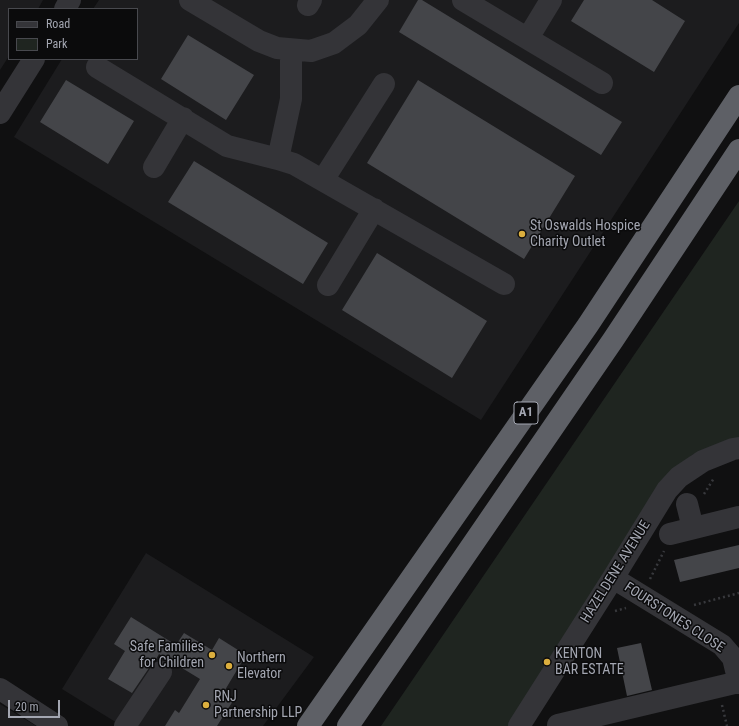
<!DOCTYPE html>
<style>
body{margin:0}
#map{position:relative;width:739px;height:726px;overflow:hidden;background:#101011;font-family:"Roboto Condensed",sans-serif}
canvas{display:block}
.legend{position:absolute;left:8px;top:8px;width:130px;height:52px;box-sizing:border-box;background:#0b0b0c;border:1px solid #48494e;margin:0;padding:5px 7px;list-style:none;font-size:12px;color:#a3a6b1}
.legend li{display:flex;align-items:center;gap:8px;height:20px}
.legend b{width:20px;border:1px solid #48494e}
.scale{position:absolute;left:8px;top:700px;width:52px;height:18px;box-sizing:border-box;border:2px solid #a3a6b1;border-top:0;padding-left:5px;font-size:12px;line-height:14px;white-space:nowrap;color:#a3a6b1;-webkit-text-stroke:3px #0b0b0c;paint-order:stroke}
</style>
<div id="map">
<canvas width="739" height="726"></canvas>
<ul class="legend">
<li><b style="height:5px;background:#343438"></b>Road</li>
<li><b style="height:11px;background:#1f2520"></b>Park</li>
</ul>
<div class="scale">20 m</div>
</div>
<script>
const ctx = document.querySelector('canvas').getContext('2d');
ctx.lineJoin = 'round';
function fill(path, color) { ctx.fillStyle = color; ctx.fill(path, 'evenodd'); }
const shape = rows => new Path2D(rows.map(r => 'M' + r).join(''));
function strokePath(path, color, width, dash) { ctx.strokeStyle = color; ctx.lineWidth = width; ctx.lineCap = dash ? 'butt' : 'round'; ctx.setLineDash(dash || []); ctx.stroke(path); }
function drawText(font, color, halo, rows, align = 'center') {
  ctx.font = font + ' "Roboto Condensed",sans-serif'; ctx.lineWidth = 3; ctx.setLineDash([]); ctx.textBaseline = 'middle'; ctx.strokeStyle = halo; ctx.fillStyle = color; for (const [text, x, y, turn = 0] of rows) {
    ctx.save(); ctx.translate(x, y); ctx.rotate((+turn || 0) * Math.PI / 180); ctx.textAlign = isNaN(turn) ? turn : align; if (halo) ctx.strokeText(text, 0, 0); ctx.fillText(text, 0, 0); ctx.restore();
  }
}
fill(shape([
 [0,0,43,0,38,9,9,9,9,56,0,70],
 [99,0,739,0,739,23,481,420,14,137,62,59,137,59,137,9,93,9],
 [146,553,314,657,263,726,122,726,62,689],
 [0,704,36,726,0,726]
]), '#1c1c1e');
fill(shape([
 [739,201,739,439,692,455,510,726,381,726]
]), '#1f2520');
fill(shape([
 [418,0,422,0,622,122,601,155,399,32],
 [584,0,652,0,685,21,654,72,571,21],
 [188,35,254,75,226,120,161,79],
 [66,80,134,121,108,164,40,122],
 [418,80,575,176,524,259,367,163],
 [194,161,328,243,303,284,168,202],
 [377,253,487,321,452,378,342,310],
 [739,545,739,568,680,582,674,560],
 [131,617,176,645,184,633,212,650,219,638,246,655,222,695,233,701,217,726,165,726,175,710,179,713,200,679,159,654,155,661,151,665,132,693,108,679,125,651,114,644],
 [641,643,652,690,627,696,617,648]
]), '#444549');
strokePath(shape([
 [704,494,714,478],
 [650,579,664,551],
 [694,605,739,593],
 [615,611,626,608],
 [722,705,727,726]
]), '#38393d', 2.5, [2, 3]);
strokePath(shape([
 [190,0,259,41,277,48,311,51,334,43,358,25,378,0],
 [463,0,602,83],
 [308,5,311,0],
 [65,9,70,0],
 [528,38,551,0],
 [97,67,227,146,278,159,294,164,504,284],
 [0,113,34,59],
 [278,159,291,99,291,50],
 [154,167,183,118],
 [323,180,384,84],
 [328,285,374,209],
 [687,504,693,528],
 [670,534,739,517],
 [613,578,722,645,733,658,739,683],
 [0,689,57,726],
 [558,725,739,682],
 [125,726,161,672],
 [519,726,613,578,667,490,679,477,703,461,733,449,739,448]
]), '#343438', 22);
strokePath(shape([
 [308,726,588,325,739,96],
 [348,726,613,340,739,150]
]), '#5e6066', 22);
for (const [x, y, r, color] of [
 [522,234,4,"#dcaf3e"],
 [212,655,4,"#dcaf3e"],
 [547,662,4,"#dcaf3e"],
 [229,666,4,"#dcaf3e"],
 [206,705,4,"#dcaf3e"]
]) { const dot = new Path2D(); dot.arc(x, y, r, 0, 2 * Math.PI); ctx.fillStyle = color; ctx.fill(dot); strokePath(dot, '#0b0b0c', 1.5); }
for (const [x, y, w] of [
 [526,413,24]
]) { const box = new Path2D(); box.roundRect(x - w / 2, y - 11, w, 22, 3); ctx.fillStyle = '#0b0b0c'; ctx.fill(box); strokePath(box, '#a3a6b1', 1); }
drawText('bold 13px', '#a3a6b1', null, [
 ["A1",526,413]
]);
drawText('14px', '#a3a6b1', '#0b0b0c', [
 ["St Oswalds Hospice",530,226],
 ["Charity Outlet",530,242],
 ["Safe Families",204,647,"right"],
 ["for Children",204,663,"right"],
 ["KENTON",555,654],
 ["BAR ESTATE",555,670],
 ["Northern",237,658],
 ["Elevator",237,674],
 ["RNJ",214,697],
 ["Partnership LLP",214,713]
], 'left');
drawText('14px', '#a3a6b1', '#0b0b0c', [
 ["HAZELDENE AVENUE",616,572,-58],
 ["FOURSTONES CLOSE",674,618,33]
]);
</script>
